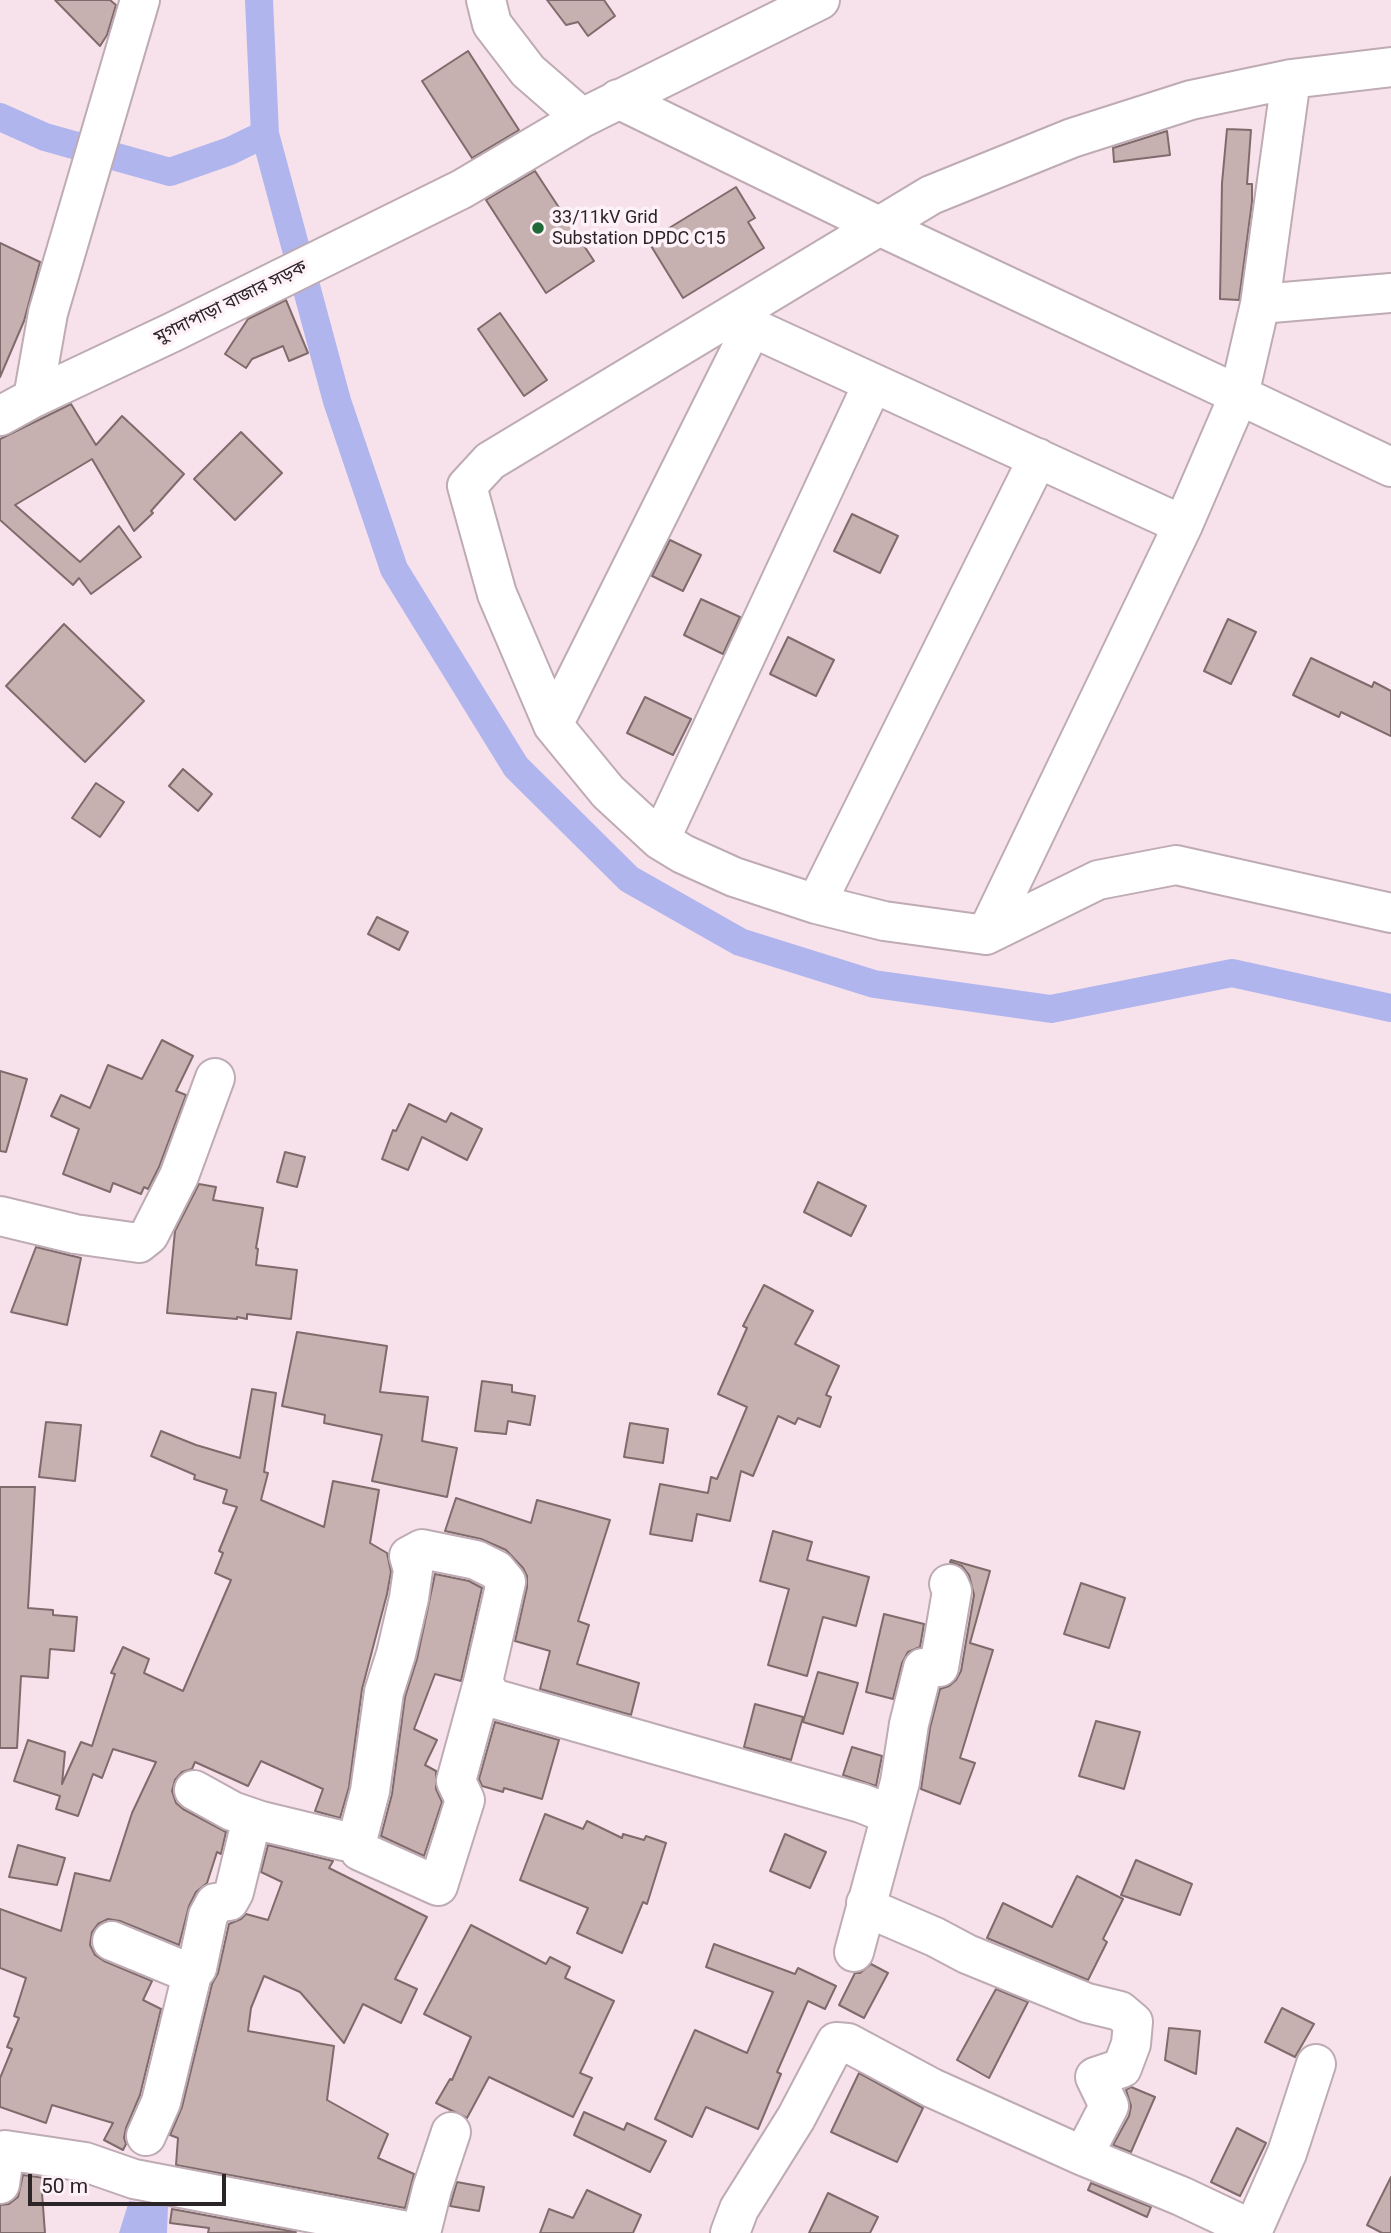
<!DOCTYPE html>
<meta charset="utf-8">
<style>
body{margin:0}
#map{position:relative;width:1391px;height:2233px;overflow:hidden;background:#f7e2ec;font-family:Roboto,sans-serif}
canvas{display:block}
.scale{position:absolute;left:28px;top:2174px;width:198px;height:32px;box-sizing:border-box;border:4px solid #2c2528;border-top:0;padding-left:9px;font-size:21px;line-height:24px;white-space:nowrap;color:#2c2528;-webkit-text-stroke:5px #fef2f8;paint-order:stroke}
</style>
<div id="map">
<canvas width="1391" height="2233"></canvas>
<div class="scale">50 m</div>
</div>
<script>
const ctx = document.querySelector('canvas').getContext('2d');
ctx.lineJoin = 'round';
function fill(path, color) { ctx.fillStyle = color; ctx.fill(path, 'evenodd'); }
const shape = rows => new Path2D(rows.map(r => 'M' + r).join(''));
function strokePath(path, color, width, dash) { ctx.strokeStyle = color; ctx.lineWidth = width; ctx.lineCap = dash ? 'butt' : 'round'; ctx.setLineDash(dash || []); ctx.stroke(path); }
function drawText(font, color, halo, rows, align = 'center') {
  ctx.font = font + ' Roboto,"Noto Sans Bengali",sans-serif'; ctx.lineWidth = 7; ctx.setLineDash([]); ctx.textBaseline = 'middle'; ctx.strokeStyle = halo; ctx.fillStyle = color; for (const [text, x, y, turn = 0] of rows) {
    ctx.save(); ctx.translate(x, y); ctx.rotate((+turn || 0) * Math.PI / 180); ctx.textAlign = isNaN(turn) ? turn : align; if (halo) ctx.strokeText(text, 0, 0); ctx.fillText(text, 0, 0); ctx.restore();
  }
}
fill(shape([
 [129,2201,168,2206,167,2233,119,2233]
]), '#b1b5ee');
strokePath(shape([
 [259,0,265,134,337,401,394,569,516,767,629,879,740,942,874,984,1051,1009,1232,973,1391,1008],
 [0,117,45,137,170,172,230,151,265,134]
]), '#b1b5ee', 28);
const building = shape([
 [55,0,110,0,116,5,107,35,100,46,55,0],
 [547,0,604,0,615,16,588,36,578,22,566,25,547,0],
 [468,51,519,130,472,158,422,81,468,51],
 [1227,129,1251,130,1247,184,1252,184,1252,202,1239,300,1220,299,1222,183,1227,129],
 [1167,131,1170,155,1114,162,1113,148,1167,131],
 [535,171,594,261,546,293,486,200,535,171],
 [736,187,755,218,748,222,764,248,683,298,648,241,736,187],
 [0,243,40,262,24,321,0,377,0,243],
 [286,300,308,353,289,361,283,346,252,359,246,368,225,354,248,319,286,300],
 [500,313,547,380,524,396,478,329,500,313],
 [71,404,96,445,122,416,184,474,151,511,153,513,134,531,92,459,15,505,80,562,119,526,141,557,91,594,79,578,73,585,0,520,0,439,71,404],
 [241,432,282,473,235,520,194,479,241,432],
 [852,514,898,536,880,573,834,551,852,514],
 [670,540,701,555,683,591,652,576,670,540],
 [701,599,740,617,723,654,684,635,701,599],
 [1228,619,1256,632,1231,684,1204,671,1228,619],
 [64,624,144,701,85,762,6,686,64,624],
 [788,637,834,660,816,696,770,674,788,637],
 [1311,658,1372,687,1374,682,1391,691,1391,736,1341,712,1339,717,1293,695,1311,658],
 [645,697,691,719,673,755,627,733,645,697],
 [183,769,212,794,198,811,169,786,183,769],
 [96,783,124,802,100,837,72,818,96,783],
 [377,917,408,932,399,950,368,934,377,917],
 [162,1040,193,1056,176,1091,186,1095,159,1167,148,1189,144,1187,141,1194,113,1183,110,1192,63,1174,79,1129,51,1116,61,1095,90,1108,108,1065,142,1079,162,1040],
 [0,1071,27,1079,6,1152,0,1151,0,1071],
 [409,1104,446,1122,451,1113,482,1129,467,1160,422,1137,408,1170,382,1159,393,1130,396,1131,409,1104],
 [285,1152,305,1157,297,1187,277,1182,285,1152],
 [818,1182,866,1206,851,1236,804,1212,818,1182],
 [199,1184,216,1187,213,1200,263,1208,256,1248,258,1249,256,1265,297,1270,291,1319,247,1314,247,1319,237,1317,237,1319,167,1313,175,1231,199,1184],
 [36,1247,81,1258,67,1325,11,1312,36,1247],
 [764,1285,813,1311,795,1344,839,1366,826,1395,831,1397,820,1427,798,1418,795,1424,778,1416,753,1476,741,1471,730,1521,697,1514,692,1541,650,1534,660,1484,708,1493,711,1477,717,1479,747,1407,718,1394,747,1328,743,1326,764,1285],
 [297,1332,387,1346,380,1392,428,1397,422,1441,457,1448,447,1497,372,1481,382,1435,324,1423,325,1415,282,1406,297,1332],
 [482,1381,512,1385,512,1392,535,1396,530,1425,508,1421,506,1434,475,1431,482,1381],
 [252,1389,276,1393,264,1472,268,1473,261,1500,324,1527,333,1481,379,1490,370,1543,387,1553,391,1572,387,1594,362,1689,349,1787,340,1818,315,1811,323,1789,261,1761,248,1786,195,1762,192,1769,182,1772,175,1780,172,1791,176,1803,183,1809,226,1832,221,1854,217,1852,207,1883,196,1892,189,1906,179,1945,120,1921,108,1919,98,1924,92,1932,90,1945,95,1955,104,1961,152,1981,143,2000,161,2009,140,2095,126,2128,124,2138,126,2144,123,2150,104,2140,113,2123,52,2105,46,2123,0,2107,0,2078,12,2049,7,2047,19,2018,14,2016,26,1978,0,1968,0,1909,61,1931,75,1873,110,1881,132,1813,156,1762,113,1749,102,1778,93,1774,78,1816,56,1809,60,1796,14,1781,28,1740,65,1752,62,1784,81,1742,92,1746,115,1674,111,1673,123,1647,149,1659,144,1673,183,1691,231,1580,215,1573,223,1553,219,1551,237,1507,223,1503,227,1490,194,1479,195,1475,151,1456,161,1431,196,1445,240,1458,252,1389],
 [46,1422,81,1425,75,1481,39,1477,46,1422],
 [630,1423,668,1429,663,1463,624,1457,630,1423],
 [0,1487,35,1487,28,1608,53,1610,53,1615,77,1617,74,1651,50,1649,48,1678,21,1676,17,1748,0,1748,0,1487],
 [456,1498,531,1523,537,1500,610,1520,578,1621,589,1625,577,1664,639,1683,631,1715,540,1689,550,1651,515,1641,527,1587,527,1576,523,1568,506,1550,481,1539,445,1531,456,1498],
 [773,1531,812,1542,807,1560,869,1577,856,1626,823,1617,807,1676,768,1665,789,1589,760,1581,773,1531],
 [951,1560,990,1571,970,1643,993,1650,960,1758,975,1763,960,1804,921,1789,930,1728,940,1689,949,1686,956,1680,961,1671,974,1595,969,1575,962,1566,950,1562,951,1560],
 [435,1574,469,1581,482,1588,461,1681,435,1674,414,1729,437,1740,425,1765,436,1771,436,1789,442,1802,424,1856,381,1836,392,1794,405,1697,417,1659,435,1574],
 [1081,1583,1125,1598,1109,1648,1064,1634,1081,1583],
 [884,1614,924,1624,920,1647,908,1652,902,1663,893,1699,866,1692,884,1614],
 [818,1672,858,1683,843,1734,803,1722,818,1672],
 [755,1704,803,1717,791,1760,744,1747,755,1704],
 [1096,1721,1140,1732,1124,1789,1079,1776,1096,1721],
 [495,1722,559,1740,542,1799,504,1788,503,1792,482,1786,479,1779,495,1722],
 [852,1747,882,1756,876,1786,843,1775,852,1747],
 [545,1814,583,1829,587,1821,622,1838,623,1834,644,1840,646,1836,666,1843,647,1904,643,1902,622,1953,577,1933,588,1908,520,1880,545,1814],
 [785,1834,826,1852,810,1888,770,1871,785,1834],
 [18,1845,65,1858,57,1885,9,1877,18,1845],
 [268,1845,333,1861,329,1868,427,1917,395,1979,417,1989,401,2023,363,2004,344,2043,300,1992,264,1976,251,2008,248,2031,334,2046,327,2100,388,2134,378,2158,414,2174,405,2208,176,2165,178,2138,170,2135,182,2107,212,1984,218,1973,229,1924,241,1919,246,1914,268,1920,282,1882,261,1872,268,1845],
 [1136,1860,1192,1884,1180,1915,1121,1895,1136,1860],
 [1077,1876,1123,1899,1103,1939,1107,1942,1088,1980,987,1938,1003,1903,1052,1927,1077,1876],
 [471,1925,546,1964,550,1957,570,1967,565,1978,614,2001,580,2073,592,2078,573,2117,489,2077,467,2118,436,2103,450,2079,452,2080,471,2037,424,2014,471,1925],
 [714,1944,795,1974,798,1968,836,1986,825,2009,808,2001,777,2072,781,2074,758,2129,706,2107,692,2137,655,2119,695,2030,747,2053,773,1992,706,1967,714,1944],
 [871,1964,888,1973,864,2018,839,2005,855,1973,860,1973,871,1964],
 [996,1989,1028,2002,989,2078,957,2060,996,1989],
 [1282,2008,1314,2024,1295,2057,1265,2042,1282,2008],
 [1169,2028,1200,2031,1196,2074,1165,2060,1169,2028],
 [859,2073,923,2108,897,2162,831,2132,859,2073],
 [1131,2087,1155,2097,1131,2152,1113,2145,1129,2116,1131,2106,1126,2090,1131,2087],
 [584,2112,624,2130,627,2123,666,2141,650,2172,574,2135,584,2112],
 [1237,2128,1266,2143,1240,2196,1211,2182,1237,2128],
 [23,2175,52,2179,49,2194,42,2193,45,2233,0,2233,0,2205,9,2204,18,2197,23,2175],
 [1391,2177,1391,2233,1382,2233,1367,2225,1391,2177],
 [457,2182,484,2187,479,2211,450,2206,457,2182],
 [1091,2183,1151,2207,1147,2217,1088,2190,1091,2183],
 [587,2190,641,2215,633,2233,540,2233,549,2209,573,2218,587,2190],
 [828,2193,878,2217,870,2233,809,2233,828,2193],
 [172,2209,296,2232,208,2233,209,2228,170,2223,172,2209]
]);
fill(building, '#c6b0b0');
strokePath(building, '#7f6b6b', 2);
const minor = shape([
 [486,0,492,24,528,71,582,118],
 [618,99,881,227,1239,395,1260,304,1291,79],
 [1260,304,1391,293],
 [729,317,1183,525],
 [33,398,48,313,140,0],
 [0,416,33,398,173,332,462,189,582,118,820,0],
 [1038,458,816,904,734,877,683,854,660,840,608,792,553,725,497,594,467,486,490,461,931,195,1072,138,1191,100,1291,79,1391,67],
 [553,725,752,327],
 [660,840,873,383],
 [816,904,884,921,986,935,1098,880,1176,865,1391,913],
 [986,935,1183,525,1239,395,1391,467],
 [0,1216,75,1234,139,1243,149,1235,179,1176,215,1078],
 [194,1790,232,1811,261,1821,344,1841,358,1837,370,1791,384,1692,396,1654,409,1598,413,1570,409,1556,422,1549,476,1560,496,1570,506,1582,483,1682,492,1698,861,1803,891,1815],
 [358,1837,360,1851,438,1886,465,1800,456,1781,483,1682],
 [112,1941,192,1974,197,1968,208,1916,215,1903,229,1901,234,1892,252,1818],
 [854,1952,900,1782,909,1724,923,1668,939,1667,952,1591,949,1584],
 [146,2136,161,2102,192,1974],
 [1083,2156,1181,2196,1253,2230,1287,2153,1316,2064],
 [0,2184,5,2150,85,2162,134,2179,417,2233],
 [421,2233,432,2189,451,2132],
 [730,2233,739,2209,796,2118,836,2042,848,2043,932,2088,1083,2156,1109,2106,1095,2077,1122,2068,1131,2044,1133,2022,1120,2011,1087,2003,967,1954,935,1937,877,1912,866,1903]
]);
strokePath(minor, '#beabb4', 42);
strokePath(minor, '#fff', 38);
for (const [x, y, r, color] of [
 [538,228,7,"#206a37"]
]) { const dot = new Path2D(); dot.arc(x, y, r, 0, 2 * Math.PI); ctx.fillStyle = color; ctx.fill(dot); strokePath(dot, '#fef2f8', 2.5); }
drawText('18px', '#2c2528', '#fef2f8', [
 ["33/11kV Grid",552,218],
 ["Substation DPDC C15",552,239]
], 'left');
drawText('18px', '#2c2528', '#fef2f8', [
 ["মুগদাপাড়া বাজার সড়ক",231,303,-26]
]);
</script>
